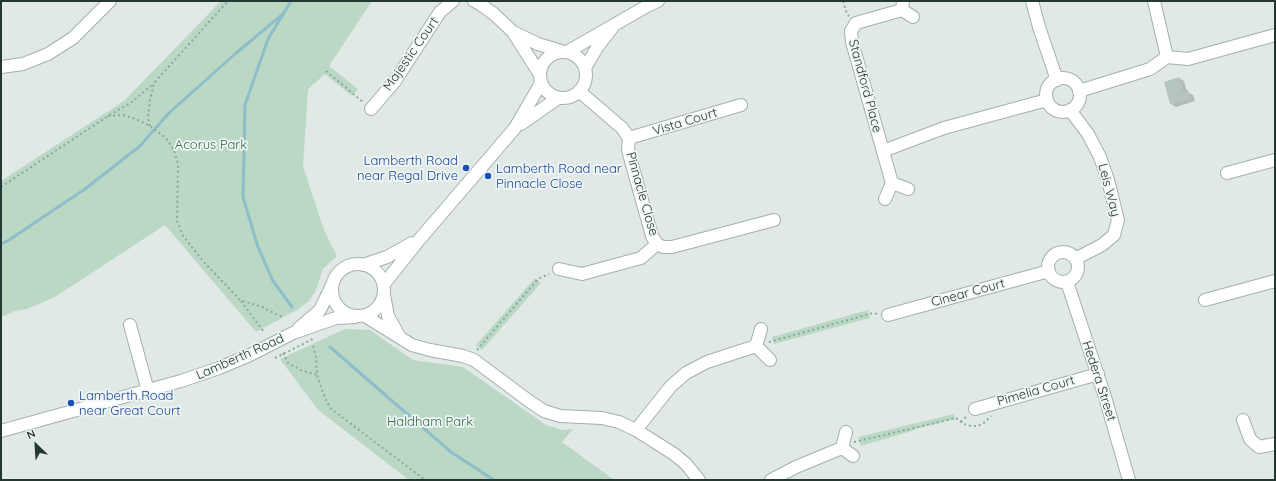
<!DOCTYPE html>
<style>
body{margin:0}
#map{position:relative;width:1276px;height:481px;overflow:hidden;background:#e0e9e6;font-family:Quicksand,sans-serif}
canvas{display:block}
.frame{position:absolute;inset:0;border:2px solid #233833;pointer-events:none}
.north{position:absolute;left:16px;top:425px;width:40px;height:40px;-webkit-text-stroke:3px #f0f6f4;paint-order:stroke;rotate:335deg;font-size:11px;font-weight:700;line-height:16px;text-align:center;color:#233833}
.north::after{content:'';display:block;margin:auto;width:14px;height:18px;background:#233833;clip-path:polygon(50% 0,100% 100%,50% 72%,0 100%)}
</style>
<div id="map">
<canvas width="1276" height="481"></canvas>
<div class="frame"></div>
<div class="north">N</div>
</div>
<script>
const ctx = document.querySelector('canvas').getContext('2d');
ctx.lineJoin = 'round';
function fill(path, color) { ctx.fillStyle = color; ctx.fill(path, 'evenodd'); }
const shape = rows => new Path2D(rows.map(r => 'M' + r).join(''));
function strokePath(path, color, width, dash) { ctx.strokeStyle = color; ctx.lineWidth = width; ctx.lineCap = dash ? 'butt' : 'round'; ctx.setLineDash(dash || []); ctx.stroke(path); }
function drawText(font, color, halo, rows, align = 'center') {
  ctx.font = font + ' Quicksand,sans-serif'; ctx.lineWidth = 3.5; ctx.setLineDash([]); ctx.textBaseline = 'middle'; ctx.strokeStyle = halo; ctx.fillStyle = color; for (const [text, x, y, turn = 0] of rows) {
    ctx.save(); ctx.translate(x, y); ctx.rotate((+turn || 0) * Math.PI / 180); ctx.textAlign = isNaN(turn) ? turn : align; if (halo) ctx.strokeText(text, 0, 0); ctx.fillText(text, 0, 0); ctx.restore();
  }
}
fill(shape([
 [221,1,372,1,329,66,358,89,352,96,325,74,308,89,303,166,324,230,337,256,323,269,316,290,309,301,297,310,256,332,165,225,55,297,27,309,15,311,1,317,1,181,124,101],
 [535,278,541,283,482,350,476,345],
 [868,310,870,318,774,344,772,337],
 [345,329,370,330,413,360,463,367,546,425,562,430,573,429,562,442,614,480,409,480,318,410,280,359],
 [954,414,955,419,915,429,915,430,861,446,858,437]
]), '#bbd8c4');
fill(shape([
 [1179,78,1184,81,1187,92,1193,95,1195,101,1176,107,1171,104]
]), '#0003');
strokePath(shape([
 [291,1,268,39,245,105,243,197,258,247,273,281,292,307],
 [1,244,9,240,85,189,140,146,169,113,235,54,283,14],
 [330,347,451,452,494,480]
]), '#8ebec9', 3);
fill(shape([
 [1179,77,1183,92,1188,90,1191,98,1170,104,1164,82]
]), '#b6c4bf');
const minor = shape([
 [474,1,480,4,494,14,513,32,539,73],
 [903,1,902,10,913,17],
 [1032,1,1039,27,1057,80],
 [1154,1,1167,57],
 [513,32,538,44,561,51],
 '540 75a23 23 0 1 1 46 0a23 23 0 1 1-46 0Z',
 [567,52,647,6,658,1],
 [1,67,23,64,48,54,73,38,110,1],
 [585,68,598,46,612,28],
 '1046 95a17 17 0 1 1 34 0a17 17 0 1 1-34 0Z',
 [579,91,622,128,629,138,628,150,631,161,652,236,657,244,663,247,672,247,774,220],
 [1079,91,1150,69,1167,57,1188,59,1275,35],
 [371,109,395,81,440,12,453,1],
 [1070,110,1088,134,1100,157,1108,180,1118,220,1114,235,1102,245,1077,258],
 [521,124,558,98],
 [629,138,741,105],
 [883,151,944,128,1047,100],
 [1227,173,1275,160],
 [892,183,852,42,851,31,856,23,902,10],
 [885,199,892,183,908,189],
 '1048 267a15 15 0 1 1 30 0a15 15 0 1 1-30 0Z',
 '332 290a26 26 0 1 1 52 0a26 26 0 1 1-52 0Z',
 [363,265,387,257,412,243],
 [559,269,582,274,641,258,657,244],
 [1067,282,1105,397,1129,480],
 [384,284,419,240,515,128,541,83],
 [384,295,388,316,399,336],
 [1205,300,1275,281],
 [888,315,1049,271],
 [365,316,412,345,430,350,463,356,474,360,529,401,544,411,560,416,602,418,619,422,636,430,674,454,686,464,699,480],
 [130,325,148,391],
 [299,328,320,310,332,285],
 [761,329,756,346,770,360],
 [975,409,1098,374],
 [1243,420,1250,439,1259,447,1275,444],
 [636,430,671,386,686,373,707,362,756,346],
 [1,431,181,381,219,368,250,355,293,333,336,318,355,317],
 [846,432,842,448,853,456],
 [771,480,796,467,842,448]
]);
strokePath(minor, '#a4b0ad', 14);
strokePath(shape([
 [843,1,847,14,849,16],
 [326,71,363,102],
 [108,116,123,115,136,119,150,126,166,138,174,150,178,164,177,221,183,236,203,261,240,300,262,307,282,317],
 [150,126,148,117,150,100,154,83,228,1],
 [1,187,108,116,132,102,154,83],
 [241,301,264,332],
 [769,342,873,313,877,314],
 [313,346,316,357,317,375,323,393,330,408,425,480],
 [477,350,538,279,549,274],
 [283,353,288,363,301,370,317,375],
 [275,358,313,339],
 [961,422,968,415],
 [854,442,956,418,964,424,971,426,978,426,985,422,991,416]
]), '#84aa9f', 2, [2, 3]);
strokePath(minor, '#fff', 12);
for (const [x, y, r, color] of [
 [466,168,4,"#1a4fb4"],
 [488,176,4,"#1a4fb4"],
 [71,403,4,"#1a4fb4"]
]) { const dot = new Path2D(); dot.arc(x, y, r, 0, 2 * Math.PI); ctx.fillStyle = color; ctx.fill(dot); strokePath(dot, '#f0f6f4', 1.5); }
drawText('13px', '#233833', '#f0f6f4', [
 ["Majestic Court",411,54,-55],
 ["Standford Place",865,86,75],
 ["Vista Court",685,122,-17],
 ["Leis Way",1109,190,75],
 ["Pinnacle Close",642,194,74],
 ["Cinear Court",968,293,-15],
 ["Lamberth Road",240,357,-24],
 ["Hedera Street",1099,381,72],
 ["Pimelia Court",1036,391,-16]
]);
drawText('13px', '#326a4a', '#f0f6f4', [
 ["Acorus Park",211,145],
 ["Haldham Park",430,422]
]);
drawText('13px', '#164399', '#f0f6f4', [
 ["Lamberth Road",458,161,"right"],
 ["near Regal Drive",458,176,"right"],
 ["Lamberth Road near",496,169],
 ["Pinnacle Close",496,184],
 ["Lamberth Road",79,396],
 ["near Great Court",79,411]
], 'left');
</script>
